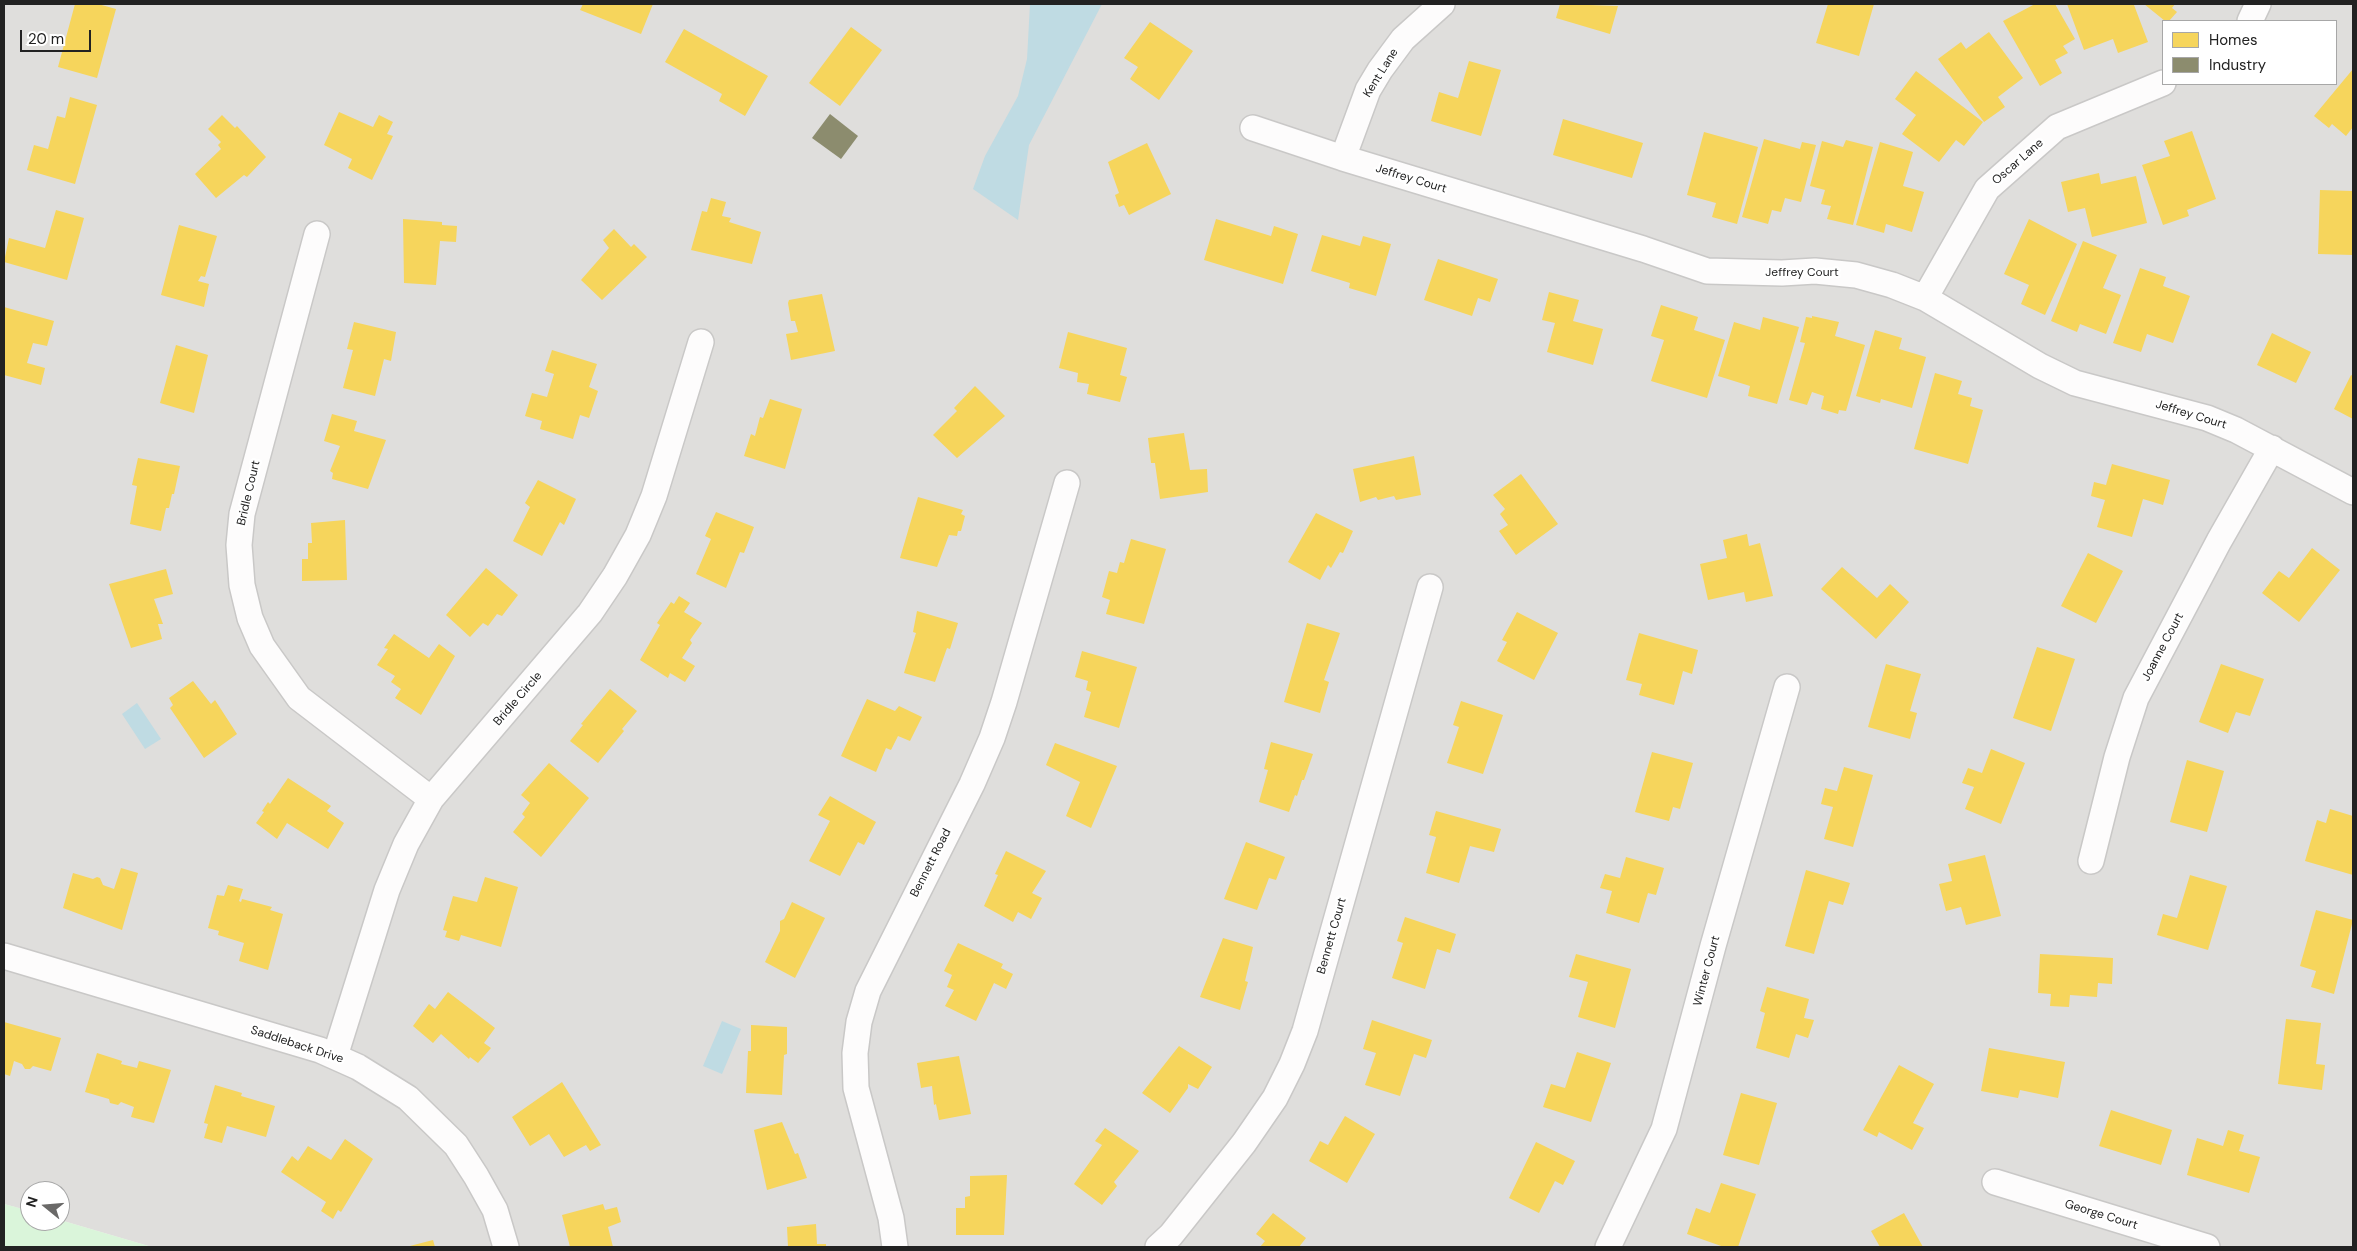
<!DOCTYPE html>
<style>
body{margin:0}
#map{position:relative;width:2357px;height:1251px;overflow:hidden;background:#f0eeeb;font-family:"DM Sans",sans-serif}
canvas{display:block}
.frame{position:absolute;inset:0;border:5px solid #222;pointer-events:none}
.legend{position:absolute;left:2162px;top:20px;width:175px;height:65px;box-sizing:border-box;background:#fff;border:1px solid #a7a7a7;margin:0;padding:6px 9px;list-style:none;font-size:15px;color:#222}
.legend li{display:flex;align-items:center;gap:10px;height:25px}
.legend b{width:25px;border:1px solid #a7a7a7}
.north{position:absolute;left:20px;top:1181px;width:50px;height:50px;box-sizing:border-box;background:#fff;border:1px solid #a7a7a7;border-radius:50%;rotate:287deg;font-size:14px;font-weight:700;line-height:20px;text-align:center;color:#222}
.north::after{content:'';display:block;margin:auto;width:18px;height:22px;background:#6a6968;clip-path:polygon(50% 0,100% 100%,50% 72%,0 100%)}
.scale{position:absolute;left:20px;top:30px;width:71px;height:22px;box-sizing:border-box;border:2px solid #222;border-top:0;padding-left:6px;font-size:15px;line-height:18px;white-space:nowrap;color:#222;-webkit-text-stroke:4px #fff;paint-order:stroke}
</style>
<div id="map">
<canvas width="2357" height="1251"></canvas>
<div class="frame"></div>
<ul class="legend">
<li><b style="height:14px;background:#f6d55c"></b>Homes</li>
<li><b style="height:14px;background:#8c8c6e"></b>Industry</li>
</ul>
<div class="north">N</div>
<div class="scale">20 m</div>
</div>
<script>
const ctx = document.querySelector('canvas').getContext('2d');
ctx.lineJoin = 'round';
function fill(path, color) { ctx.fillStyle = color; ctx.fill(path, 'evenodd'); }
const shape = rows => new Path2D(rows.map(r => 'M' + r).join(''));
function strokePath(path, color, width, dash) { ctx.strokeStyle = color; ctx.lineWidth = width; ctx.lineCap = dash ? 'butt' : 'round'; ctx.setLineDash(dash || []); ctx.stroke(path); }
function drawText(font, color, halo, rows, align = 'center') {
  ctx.font = font + ' "DM Sans",sans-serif'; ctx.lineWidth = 5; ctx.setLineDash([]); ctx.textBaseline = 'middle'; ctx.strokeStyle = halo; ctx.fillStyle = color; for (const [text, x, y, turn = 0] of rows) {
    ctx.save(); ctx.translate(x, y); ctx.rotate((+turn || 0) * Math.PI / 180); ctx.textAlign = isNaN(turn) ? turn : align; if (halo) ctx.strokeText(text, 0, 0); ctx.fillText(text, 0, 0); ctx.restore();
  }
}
fill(shape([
 [4,4,2353,4,2353,1247,152,1247,60,1220,60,1191,30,1191,30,1211,4,1204],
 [2163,21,2336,21,2336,84,2163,84]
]), '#dfdedc');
fill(shape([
 [4,1204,30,1211,30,1221,60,1220,152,1247,4,1247]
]), '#daf5da');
fill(shape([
 [1030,4,1102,4,1029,145,1018,220,973,189,985,156,1018,96,1027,59],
 [137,703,161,739,145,749,122,714],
 [722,1021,741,1029,722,1074,703,1066]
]), '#bfdbe3');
fill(shape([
 [75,4,98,4,116,9,97,78,58,67],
 [583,4,653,4,641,34,580,10],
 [1560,4,1618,6,1610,34,1556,18],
 [1828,4,1874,4,1859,56,1816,43],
 [2035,4,2055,4,2075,39,2063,46,2068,53,2055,60,2062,73,2040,86,2003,21],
 [2067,4,2134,5,2148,42,2118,53,2113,39,2084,50],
 [2144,4,2175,4,2172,8,2177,12,2169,21,2165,21],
 [1150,22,1193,51,1159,100,1130,79,1138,67,1124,58],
 [851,27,882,50,840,106,809,83],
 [684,29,768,76,745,116,719,101,722,94,665,62],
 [1989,32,2023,78,1998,97,2005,107,1984,122,1938,59,1961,42,1966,49],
 [1469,61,1501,70,1481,136,1431,121,1439,92,1458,98],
 [2353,69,2353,127,2346,136,2332,124,2329,128,2314,116],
 [1916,71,1983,122,1964,146,1956,140,1939,162,1902,134,1916,115,1895,99],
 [70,97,97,105,75,184,27,170,34,145,48,149,57,116,65,118],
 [339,112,373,127,379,115,393,122,387,134,393,136,372,180,348,168,352,159,324,145],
 [222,115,235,128,237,126,266,157,247,177,244,175,216,198,195,174,221,149,218,145,221,142,208,129],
 [1563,119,1643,143,1632,178,1553,155],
 [2192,131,2216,199,2187,210,2189,216,2163,225,2142,165,2170,156,2164,141],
 [1704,132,1758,147,1737,224,1712,217,1716,203,1687,195],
 [1764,139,1800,149,1802,142,1816,145,1801,202,1785,198,1781,212,1772,210,1768,224,1742,217],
 [1846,140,1873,147,1853,225,1827,219,1831,206,1821,204,1825,190,1810,186,1822,141,1843,147],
 [1880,142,1913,152,1903,186,1924,192,1912,232,1886,224,1884,233,1856,225],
 [1147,143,1171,194,1129,215,1124,205,1119,207,1115,195,1119,193,1108,162],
 [2099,173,2101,184,2136,176,2147,223,2092,237,2085,208,2068,212,2061,182],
 [2320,190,2353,191,2353,255,2318,254],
 [711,198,726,202,722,216,731,218,729,222,761,232,752,264,691,250,702,211,707,212],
 [56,210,84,218,67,280,4,262,9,238,45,248],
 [403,219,442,222,442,225,457,226,456,242,440,241,436,285,404,283],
 [1216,219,1271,236,1274,226,1298,234,1283,284,1204,260],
 [2029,219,2077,244,2045,315,2021,304,2029,285,2004,274],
 [179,225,217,236,205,277,201,276,198,281,209,284,204,307,161,295],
 [614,229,631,247,634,244,647,257,602,300,581,280,609,248,603,240],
 [1322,235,1360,246,1363,236,1391,244,1376,296,1349,288,1350,283,1311,271],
 [2083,241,2117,255,2103,288,2121,295,2106,334,2080,324,2077,332,2051,321],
 [1438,259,1498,279,1490,302,1478,298,1472,316,1424,300],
 [2140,268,2166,277,2163,286,2190,296,2173,343,2147,334,2141,352,2113,343],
 [1549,292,1579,300,1573,321,1603,329,1593,365,1547,352,1555,323,1542,320],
 [822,294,835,351,791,360,786,334,798,332,795,321,791,321,788,303,789,300],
 [1661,305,1698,317,1694,330,1725,340,1707,398,1651,381,1664,340,1651,336],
 [4,307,54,321,47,346,33,343,27,363,45,368,41,385,4,375],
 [1812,316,1839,322,1835,336,1865,345,1846,411,1839,410,1838,414,1821,409,1824,396,1812,392,1807,405,1789,400,1805,343,1800,342,1806,317,1812,318],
 [1763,317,1799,327,1777,404,1748,396,1750,386,1718,376,1734,322,1760,330],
 [354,322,396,332,391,361,384,359,375,396,343,388,353,350,347,349],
 [1875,330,1902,338,1899,349,1926,357,1912,408,1881,399,1880,403,1856,396],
 [1068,332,1127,348,1120,375,1127,377,1120,402,1087,394,1089,384,1077,382,1078,373,1059,368],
 [2272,333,2311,352,2296,383,2257,365],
 [176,345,208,355,194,413,160,403],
 [552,350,597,364,589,387,598,391,589,418,580,415,573,439,540,429,542,421,525,416,532,393,547,397,554,374,545,371],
 [1935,373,1962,381,1958,394,1972,398,1970,406,1983,410,1968,464,1914,449],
 [2351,375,2353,376,2353,419,2334,409],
 [975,386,1005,416,957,458,933,435,957,411,954,408],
 [770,399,802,409,785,469,744,456,751,434,755,436,760,417,763,418],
 [332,414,357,421,354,431,386,440,368,489,332,479,333,473,330,471,340,446,324,441],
 [1184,433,1190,470,1207,469,1208,492,1160,499,1155,463,1151,463,1148,438],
 [1414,456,1421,495,1396,500,1394,496,1378,500,1376,497,1360,502,1353,469],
 [138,458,180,466,174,494,172,494,169,508,166,508,161,531,130,524,137,486,132,485],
 [2112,464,2170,480,2163,505,2143,499,2132,537,2097,527,2105,500,2091,496,2094,482,2106,485],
 [1521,474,1558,524,1516,555,1499,531,1508,525,1500,514,1505,509,1493,495],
 [538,480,576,499,564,525,560,522,542,556,513,541,530,507,525,503],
 [918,497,963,510,961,514,965,516,961,531,958,531,957,536,949,535,937,567,900,558],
 [716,512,754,527,744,553,740,552,726,588,696,574,711,539,705,536],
 [1316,513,1353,531,1343,553,1340,552,1331,568,1328,565,1320,580,1288,562],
 [345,520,347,580,302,581,302,559,308,559,308,543,312,543,311,523],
 [1747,534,1749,546,1760,543,1773,596,1746,602,1744,592,1708,600,1700,564,1727,558,1723,540],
 [1131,539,1166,549,1144,624,1106,614,1110,600,1102,597,1109,571,1117,573,1120,562,1124,563],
 [2312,548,2340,570,2299,622,2262,593,2279,571,2289,578],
 [2088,553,2123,571,2096,623,2061,606],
 [1842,567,1877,598,1890,584,1909,602,1876,639,1821,589],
 [486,568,518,595,502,616,497,614,488,626,483,623,470,637,446,615],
 [166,569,173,594,154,599,163,624,158,624,162,639,131,648,109,584],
 [679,596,690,603,684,612,702,623,690,640,692,643,682,658,695,666,685,682,670,673,668,678,640,660,660,625,657,623,671,602,674,604],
 [917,611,958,623,950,649,947,648,935,682,904,673,916,633,913,632],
 [1517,612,1558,633,1534,680,1497,661,1507,642,1502,640],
 [1307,623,1340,633,1324,680,1329,682,1320,713,1284,702],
 [1639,633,1698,650,1692,674,1683,671,1674,705,1639,695,1642,684,1626,680],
 [394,634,429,658,439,644,455,656,421,715,395,698,401,689,391,682,395,676,377,665,388,649,384,648],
 [2037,647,2075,659,2051,731,2013,718],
 [1082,651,1137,667,1119,728,1084,717,1091,692,1086,690,1088,681,1075,677],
 [1886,664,1921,674,1910,711,1917,713,1910,739,1868,727],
 [2221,664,2264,679,2250,716,2236,712,2228,733,2199,722],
 [193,681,211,704,215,700,237,734,204,758,170,708,173,705,169,698],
 [610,689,637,711,622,729,624,731,598,763,570,741,583,725,581,724],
 [867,699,895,711,899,706,922,717,910,741,898,736,891,750,886,748,876,772,841,756],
 [1461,701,1503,715,1483,774,1447,763,1459,727,1453,725],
 [1271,742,1313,754,1304,780,1302,780,1297,796,1295,795,1289,812,1259,802,1268,770,1264,769],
 [1055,743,1117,766,1091,828,1066,816,1080,782,1046,765],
 [1991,749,2025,763,2001,824,1965,809,1974,787,1962,783,1968,768,1982,773],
 [1652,752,1693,763,1680,809,1673,807,1669,821,1635,812],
 [2187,760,2224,771,2207,832,2170,822],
 [549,763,589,798,541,857,513,832,525,817,522,814,530,803,521,795],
 [1844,767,1873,775,1853,847,1824,839,1833,807,1821,804,1825,788,1837,791],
 [288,778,331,806,327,811,344,823,328,849,287,823,277,839,256,823,264,812,262,811,268,802,270,804],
 [830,796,876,822,864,845,858,842,840,876,809,861,830,821,818,815],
 [2330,809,2353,816,2353,875,2305,861,2317,820,2326,823],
 [1436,811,1501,829,1494,852,1470,846,1459,883,1426,873,1436,837,1429,835],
 [1246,842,1285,857,1276,880,1269,878,1257,910,1224,899],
 [1006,851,1046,871,1032,893,1042,898,1031,919,1018,912,1013,922,984,906,998,875,995,874],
 [1985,855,2001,916,1966,925,1961,907,1946,911,1939,884,1952,881,1948,864],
 [1626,857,1664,868,1656,895,1648,893,1639,923,1606,913,1612,891,1600,888,1605,874,1620,878],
 [121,868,138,873,122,930,63,908,73,873,93,879,97,877,100,878,103,885,114,889],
 [1806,870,1850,883,1843,905,1829,901,1814,954,1785,946],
 [2190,875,2227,886,2208,950,2157,935,2163,914,2177,918],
 [485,877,518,887,501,947,461,935,459,941,445,937,447,931,443,930,453,896,477,902],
 [228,885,243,889,239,901,241,902,242,899,272,907,270,910,283,914,268,970,239,961,244,943,218,935,219,931,208,928,217,895,224,896],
 [792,902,825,918,795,978,765,962,780,931,780,921,784,919],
 [2316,910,2353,920,2334,994,2311,987,2316,971,2300,966],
 [1405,917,1456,934,1450,953,1437,949,1425,989,1392,978,1403,943,1397,941],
 [1223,938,1253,947,1245,981,1248,982,1240,1010,1200,997],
 [958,943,1003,964,1001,968,1013,974,1006,989,994,983,976,1021,945,1006,954,990,947,987,952,975,944,971],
 [1576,954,1631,969,1615,1028,1578,1017,1588,982,1569,977],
 [2040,954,2113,958,2112,984,2098,983,2097,997,2070,995,2069,1007,2050,1006,2051,994,2038,993],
 [1767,987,1809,999,1804,1018,1814,1020,1808,1038,1796,1034,1789,1058,1756,1048,1765,1013,1760,1011],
 [448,992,495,1028,484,1043,491,1048,478,1063,470,1057,469,1059,441,1034,433,1043,413,1026,429,1004,435,1009],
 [2286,1019,2321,1023,2316,1064,2325,1065,2322,1090,2278,1084],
 [1372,1020,1432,1040,1426,1058,1414,1054,1400,1096,1365,1085,1376,1053,1363,1049],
 [4,1022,61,1038,51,1071,33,1066,30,1069,25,1069,22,1064,14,1061,10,1076,4,1074],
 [751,1025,787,1027,787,1054,784,1055,782,1095,746,1093,748,1051,751,1051],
 [1179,1046,1212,1067,1198,1089,1188,1084,1188,1088,1170,1113,1142,1093],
 [1989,1048,2065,1062,2058,1098,2020,1090,2018,1098,1981,1091],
 [1577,1052,1611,1063,1591,1122,1543,1107,1551,1084,1565,1088],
 [97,1053,122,1061,121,1064,137,1068,139,1061,171,1070,154,1123,131,1117,134,1107,121,1102,118,1105,110,1103,109,1099,85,1092],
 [959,1056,971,1114,939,1120,936,1104,934,1105,932,1086,921,1088,917,1063],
 [1899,1065,1934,1084,1913,1123,1924,1128,1912,1150,1879,1132,1877,1137,1863,1130],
 [562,1082,601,1145,590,1151,586,1145,564,1157,549,1134,530,1146,512,1117],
 [215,1085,242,1093,241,1096,275,1106,266,1137,227,1126,222,1143,204,1138,208,1124,204,1123],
 [1741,1093,1777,1103,1759,1165,1723,1155],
 [2111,1110,2172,1130,2161,1165,2099,1146],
 [1345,1116,1375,1134,1347,1183,1309,1161,1320,1141,1328,1145],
 [782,1122,795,1154,798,1153,807,1178,767,1190,754,1130],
 [1105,1128,1139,1151,1114,1182,1117,1186,1102,1205,1074,1184,1102,1145,1095,1141],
 [2228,1130,2244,1135,2239,1151,2260,1157,2249,1193,2187,1175,2197,1138,2223,1146],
 [345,1139,373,1159,341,1212,338,1210,333,1219,321,1211,326,1202,281,1172,292,1156,298,1161,308,1146,331,1160],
 [1536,1142,1575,1161,1563,1185,1555,1181,1539,1213,1509,1198],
 [1007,1175,1004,1235,956,1235,956,1208,965,1208,965,1197,970,1196,970,1176],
 [1721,1183,1756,1194,1738,1247,1724,1247,1687,1234,1696,1208,1710,1213],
 [603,1204,605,1210,617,1207,621,1222,608,1227,613,1247,570,1247,562,1215],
 [1273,1213,1306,1238,1299,1247,1260,1247,1265,1241,1256,1234],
 [1904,1213,1923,1247,1880,1247,1871,1231],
 [816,1224,817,1244,826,1244,826,1247,788,1247,787,1227],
 [433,1240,435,1247,406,1247]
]), '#f6d55c');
fill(shape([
 [830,114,858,136,841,159,812,138]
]), '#8c8c6e');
const minor = shape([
 [2250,21,2258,4],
 [1253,128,1343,158,1643,249,1707,271,1782,273,1815,271,1856,275,1892,285,1925,298,2040,366,2075,383,2207,418,2236,430,2353,492],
 [1343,158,1368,90,1380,70,1403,39,1442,4],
 [317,234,242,514,239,545,242,585,250,618,262,646,299,698,431,799],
 [1925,298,1987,189,2057,127,2163,83],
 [2091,861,2117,757,2136,698,2219,541,2272,448],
 [4,956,320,1050,358,1067,408,1098,456,1145,476,1176,495,1210,506,1247],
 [335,1056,387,890,406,844,431,799,590,613,615,576,638,535,654,496,701,342],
 [1995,1182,2207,1247],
 [895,1247,891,1218,856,1088,855,1053,859,1022,868,991,972,784,992,738,1004,702,1067,483],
 [1158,1247,1171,1235,1244,1143,1275,1098,1292,1064,1305,1031,1430,587],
 [1608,1247,1664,1129,1713,946,1787,687]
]);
strokePath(minor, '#c9c8c7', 28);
strokePath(minor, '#fdfcfc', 25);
drawText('12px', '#222', '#fff', [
 ["Kent Lane",1381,73,-58],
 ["Oscar Lane",2018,162,-41],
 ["Jeffrey Court",1411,179,17],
 ["Jeffrey Court",1802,273],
 ["Jeffrey Court",2191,415,17],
 ["Bridle Court",249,493,-77],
 ["Joanne Court",2163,647,-62],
 ["Bridle Circle",518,699,-49],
 ["Bennett Road",931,863,-63],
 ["Bennett Court",1332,936,-74],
 ["Winter Court",1707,971,-75],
 ["Saddleback Drive",297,1045,18],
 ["George Court",2101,1215,17]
]);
</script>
